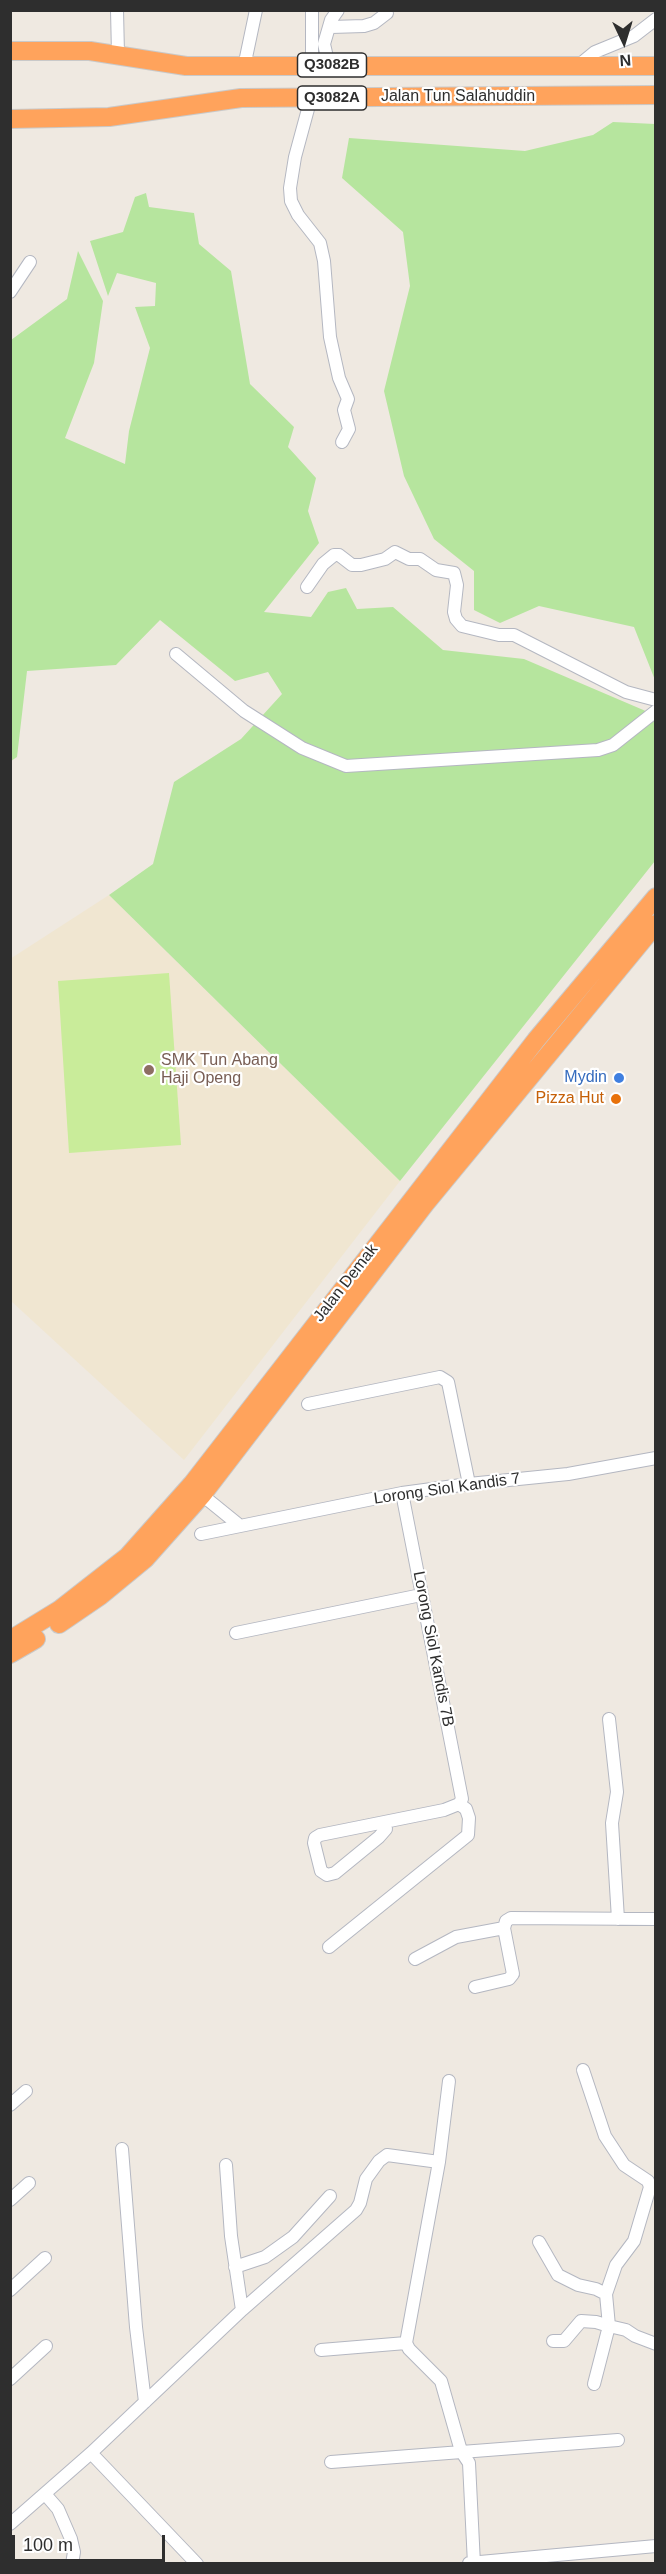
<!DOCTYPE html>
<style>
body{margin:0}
#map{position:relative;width:666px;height:2574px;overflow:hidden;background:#efe9e1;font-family:Arial,sans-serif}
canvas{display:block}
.frame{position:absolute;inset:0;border:12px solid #2e2e2e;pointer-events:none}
.north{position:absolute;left:594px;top:12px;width:60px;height:60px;-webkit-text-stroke:4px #fff;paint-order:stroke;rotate:176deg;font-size:16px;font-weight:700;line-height:24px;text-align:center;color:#2e2e2e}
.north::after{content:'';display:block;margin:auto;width:21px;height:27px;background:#2e2e2e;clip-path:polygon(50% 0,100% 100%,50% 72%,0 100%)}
.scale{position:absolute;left:12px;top:2535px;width:153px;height:27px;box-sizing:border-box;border:3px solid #2e2e2e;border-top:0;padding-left:8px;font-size:18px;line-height:21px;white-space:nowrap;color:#2e2e2e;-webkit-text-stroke:4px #fff;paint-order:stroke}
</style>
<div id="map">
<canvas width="666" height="2574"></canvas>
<div class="frame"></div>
<div class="north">N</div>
<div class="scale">100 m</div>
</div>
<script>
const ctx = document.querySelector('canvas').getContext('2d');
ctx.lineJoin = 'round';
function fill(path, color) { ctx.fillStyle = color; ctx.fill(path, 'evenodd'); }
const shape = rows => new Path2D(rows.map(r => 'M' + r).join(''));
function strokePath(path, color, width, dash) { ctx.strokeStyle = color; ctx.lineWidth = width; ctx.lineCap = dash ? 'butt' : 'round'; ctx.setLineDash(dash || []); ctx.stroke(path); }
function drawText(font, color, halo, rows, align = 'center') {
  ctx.font = font + ' Arial,sans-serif'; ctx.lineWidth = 4.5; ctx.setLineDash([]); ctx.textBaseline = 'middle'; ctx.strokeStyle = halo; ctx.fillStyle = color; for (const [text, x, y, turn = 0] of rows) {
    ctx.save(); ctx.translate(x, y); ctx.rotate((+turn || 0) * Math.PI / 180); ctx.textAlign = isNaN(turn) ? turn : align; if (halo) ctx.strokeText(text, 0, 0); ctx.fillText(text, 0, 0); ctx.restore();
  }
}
fill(shape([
 [109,895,400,1181,184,1460,11,1301,10,959]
]), '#f0e6d1');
fill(shape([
 [613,122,655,124,655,680,634,627,539,606,500,623,474,610,474,571,434,539,404,476,384,391,410,286,403,232,342,178,349,138,525,151,593,135],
 [146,193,149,207,194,213,199,244,231,271,250,384,294,427,288,447,316,478,308,511,319,543,264,612,311,617,328,592,346,588,357,609,393,607,443,650,524,659,655,715,655,861,400,1181,109,895,153,864,174,782,241,739,282,694,268,672,235,681,160,620,116,665,27,671,17,757,11,761,11,340,67,299,78,251,103,301,94,363,65,438,125,464,129,431,150,348,135,307,155,306,156,283,117,273,108,296,90,241,123,232,135,197]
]), '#b6e59e');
fill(shape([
 [169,973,181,1145,69,1153,58,981]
]), '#c9ec9a');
const minor = shape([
 [117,10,118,54],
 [312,10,312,65],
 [331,27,364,26,374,23,387,13],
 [333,65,327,57,324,44,331,20,338,10],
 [578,66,595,52,634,36,656,19],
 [244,67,256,10],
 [311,98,295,157,290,188,291,201,298,215,320,243,324,261,330,337,339,378,348,399,344,410,349,429,342,442],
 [10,292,30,262],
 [307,587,323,564,334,555,339,555,352,565,361,565,385,559,395,552,409,559,420,559,436,570,454,573,457,585,454,612,456,619,462,626,499,635,514,635,626,692,656,700],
 [176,654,244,711,302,748,346,766,598,750,613,745,656,711],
 [308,1404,440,1377,448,1382,469,1484],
 [402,1493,462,1799,459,1804],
 [202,1495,239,1525],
 [201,1534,402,1493,469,1484,568,1474,656,1458],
 [236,1633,421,1595],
 [609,1719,617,1792,612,1823,618,1919],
 [385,1822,386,1829,379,1837,335,1873,327,1875,321,1871,314,1843,315,1838,320,1835,444,1810,459,1804],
 [329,1947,468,1835,469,1818,466,1809,459,1804],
 [415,1959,456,1937,504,1928],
 [475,1987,509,1979,513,1974,504,1928,506,1921,511,1918,656,1919],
 [583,2070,605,2136,624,2165,648,2181,650,2187,634,2241,616,2265,606,2294,609,2326,626,2330,635,2336,656,2344],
 [10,2105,26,2091],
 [122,2149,136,2327,145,2402],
 [226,2165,231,2236,242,2310],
 [10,2200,29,2183],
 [539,2242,558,2275,578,2285,596,2289,606,2294],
 [235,2267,265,2257,293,2237,330,2196],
 [10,2290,45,2258],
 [553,2341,564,2341,581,2321,596,2322,609,2326,594,2384],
 [406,2343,439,2162,449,2081],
 [321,2350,406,2343,409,2349,441,2381,461,2451,469,2463,474,2564],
 [10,2379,46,2346],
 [91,2453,197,2564],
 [331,2462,618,2440],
 [45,2494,58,2509,71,2539,74,2552,72,2564],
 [10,2524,91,2453,242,2310,356,2210,360,2203,366,2179,379,2161,387,2155,439,2162],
 [469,2563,656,2546]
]);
const highway = shape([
 [10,51,90,51,186,66,656,66],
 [10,119,109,117,241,98,656,95],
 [59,1624,100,1596,145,1559,202,1495,425,1204,656,924],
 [10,1640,59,1610,128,1556,192,1484,536,1040,656,897],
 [10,1654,36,1639]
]);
strokePath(minor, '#b4b7c1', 14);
strokePath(highway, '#c9c9c9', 20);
strokePath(minor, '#fff', 12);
strokePath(highway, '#ffa35c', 18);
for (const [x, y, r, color] of [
 [149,1070,6,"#8d6e63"],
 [619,1078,6,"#3f7fe0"],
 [616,1099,6,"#e8710a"]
]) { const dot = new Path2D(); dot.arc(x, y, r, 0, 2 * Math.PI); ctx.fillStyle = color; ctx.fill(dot); strokePath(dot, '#fff', 2); }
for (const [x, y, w] of [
 [332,65,69],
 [332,98,69]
]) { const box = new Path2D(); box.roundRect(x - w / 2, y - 12, w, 24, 4.5); ctx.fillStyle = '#fff'; ctx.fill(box); strokePath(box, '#2e2e2e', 1.5); }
drawText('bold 15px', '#2e2e2e', null, [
 ["Q3082B",332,65],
 ["Q3082A",332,98]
]);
drawText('16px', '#2e2e2e', '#fff', [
 ["Jalan Tun Salahuddin",458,97],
 ["Jalan Demak",346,1283,-52],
 ["Lorong Siol Kandis 7",447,1489,-8],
 ["Lorong Siol Kandis 7B",433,1649,79]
]);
drawText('16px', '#785e54', '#fff', [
 ["SMK Tun Abang",161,1061],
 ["Haji Openg",161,1079]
], 'left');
drawText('16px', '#366cbe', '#fff', [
 ["Mydin",607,1078]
], 'right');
drawText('16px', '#c56008', '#fff', [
 ["Pizza Hut",604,1099]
], 'right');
</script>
